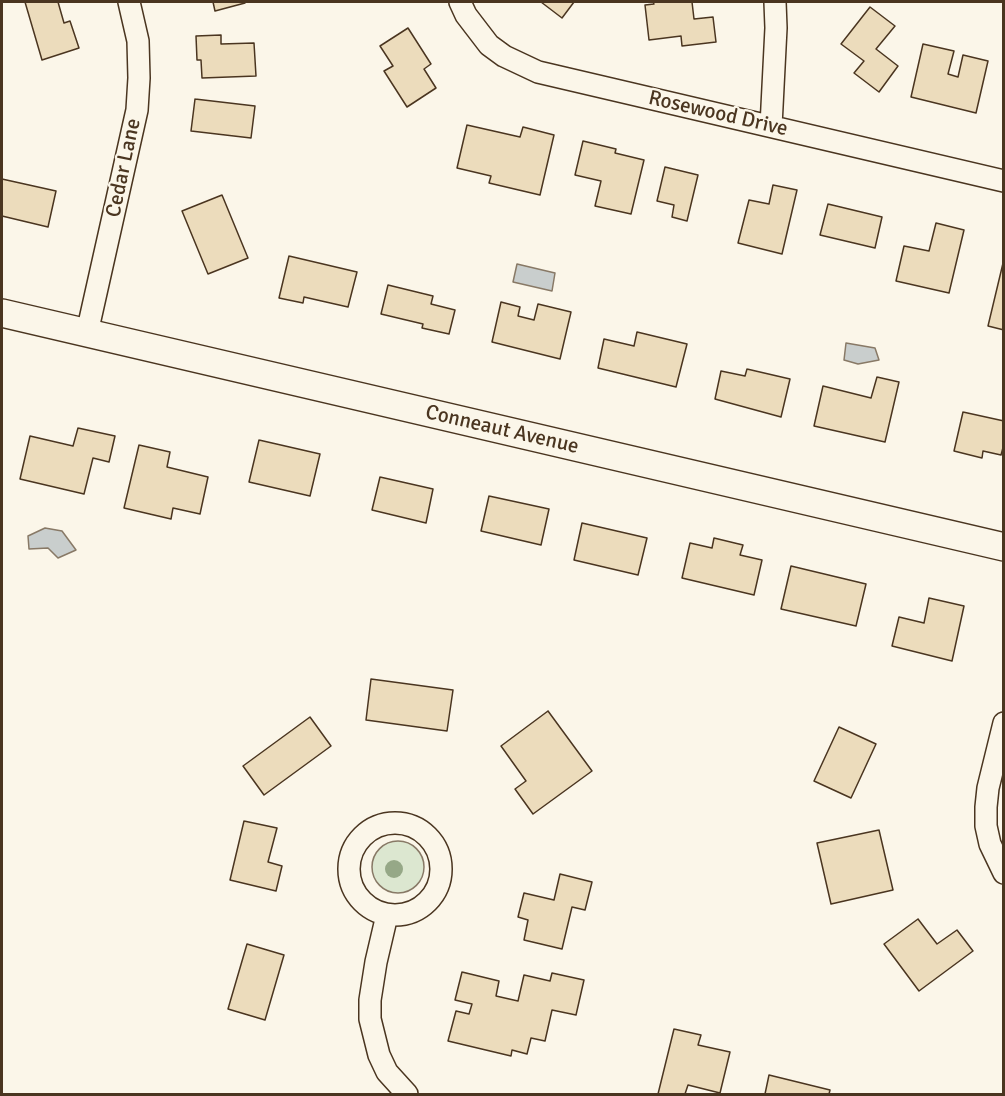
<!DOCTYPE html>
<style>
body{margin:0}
#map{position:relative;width:1005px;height:1096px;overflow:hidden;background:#fbf6e9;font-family:Signika,sans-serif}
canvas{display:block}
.frame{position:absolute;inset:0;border:3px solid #4a3520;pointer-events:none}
</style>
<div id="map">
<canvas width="1005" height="1096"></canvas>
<div class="frame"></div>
</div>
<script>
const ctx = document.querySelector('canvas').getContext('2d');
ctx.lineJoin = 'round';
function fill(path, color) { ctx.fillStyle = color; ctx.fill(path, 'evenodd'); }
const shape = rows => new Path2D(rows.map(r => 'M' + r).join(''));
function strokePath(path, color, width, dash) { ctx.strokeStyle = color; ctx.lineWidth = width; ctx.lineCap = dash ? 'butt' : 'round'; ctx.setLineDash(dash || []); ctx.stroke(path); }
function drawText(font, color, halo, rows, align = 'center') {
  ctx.font = font + ' Signika,sans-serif'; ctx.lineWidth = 4.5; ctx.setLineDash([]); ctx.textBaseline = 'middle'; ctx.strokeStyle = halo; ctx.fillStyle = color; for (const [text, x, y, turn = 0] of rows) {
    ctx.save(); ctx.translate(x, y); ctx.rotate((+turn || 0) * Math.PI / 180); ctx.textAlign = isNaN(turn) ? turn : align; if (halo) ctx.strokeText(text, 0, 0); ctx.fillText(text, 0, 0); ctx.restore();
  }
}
const green = shape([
 '372 867a26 26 0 1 1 52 0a26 26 0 1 1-52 0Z'
]);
fill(green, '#dce7d0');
strokePath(green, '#887966', 1.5);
const water = shape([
 [517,264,555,273,552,291,513,282,517,264],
 [846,343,875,348,879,360,858,364,844,360,846,343],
 [45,528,62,531,76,550,58,558,48,548,29,549,28,536,45,528]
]);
fill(water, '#c9cecd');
strokePath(water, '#887966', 1.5);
const building = shape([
 [25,2,58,2,64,23,70,21,79,48,42,60,25,2],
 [213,2,244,2,245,3,215,11,213,2],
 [541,2,574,2,562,18,541,2],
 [653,2,692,2,694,19,713,17,716,42,682,46,681,36,649,40,645,5,654,4,653,2],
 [870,7,895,26,876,49,898,66,879,92,854,73,864,61,841,44,870,7],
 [408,28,431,64,424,69,436,88,407,107,384,71,393,66,380,46,408,28],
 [221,35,221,44,254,43,256,76,202,78,201,60,197,60,196,36,221,35],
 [923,44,954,51,948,74,958,77,963,55,988,61,976,113,911,97,923,44],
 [195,99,255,106,251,138,191,131,195,99],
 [467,125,520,137,523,127,554,135,540,195,489,183,491,176,457,168,467,125],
 [583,141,616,149,615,153,644,160,631,214,595,206,601,181,575,175,583,141],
 [665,167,698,175,687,221,672,217,674,205,657,201,665,167],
 [2,179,56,191,48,227,2,216,2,179],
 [773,185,797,190,782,254,738,243,749,200,769,204,773,185],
 [222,195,248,258,208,274,182,211,222,195],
 [828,204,882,217,875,248,820,235,828,204],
 [936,223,964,230,949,293,896,281,904,246,929,251,936,223],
 [289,256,357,272,348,307,304,297,303,303,279,298,289,256],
 [1004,259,1004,330,988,326,1004,259],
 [388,285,433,296,431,304,455,310,449,334,422,328,423,324,381,314,388,285],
 [501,302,520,307,518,316,534,320,538,304,571,312,560,359,492,342,501,302],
 [637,332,687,344,676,387,598,368,604,339,634,346,637,332],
 [747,369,790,379,781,417,715,399,721,371,745,376,747,369],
 [877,377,899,382,885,442,814,426,823,386,871,398,877,377],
 [963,412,1004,421,1004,444,1001,455,983,451,982,458,954,451,963,412],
 [78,428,115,436,109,462,93,458,84,494,20,479,30,436,73,446,78,428],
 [259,440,320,454,310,496,249,482,259,440],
 [139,445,170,452,167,467,208,477,200,514,173,508,171,519,124,508,139,445],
 [380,477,433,489,426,523,372,510,380,477],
 [489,496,549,509,541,545,481,531,489,496],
 [582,523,647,538,638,575,574,560,582,523],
 [714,538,743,545,740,555,762,560,754,595,682,578,690,543,712,548,714,538],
 [791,566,866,584,856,626,781,609,791,566],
 [929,598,964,606,952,661,892,646,899,617,924,623,929,598],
 [371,679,453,690,447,731,366,720,371,679],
 [548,711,592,771,533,814,515,789,526,781,501,746,548,711],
 [310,717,331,746,264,795,243,766,310,717],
 [839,727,876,744,851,798,814,781,839,727],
 [244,821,277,828,268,862,282,866,276,891,230,880,244,821],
 [879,830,893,890,831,904,817,843,879,830],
 [560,874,592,882,585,910,572,907,562,949,524,940,528,920,518,917,524,893,554,900,560,874],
 [918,919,937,944,957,930,973,951,919,991,884,944,918,919],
 [247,944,284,955,265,1020,228,1009,247,944],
 [462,972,499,981,496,996,518,1001,524,975,550,981,552,973,584,980,576,1015,552,1010,545,1041,531,1038,527,1054,512,1050,511,1056,448,1041,456,1011,469,1014,472,1004,455,1000,462,972],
 [674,1029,701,1035,698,1045,730,1052,720,1093,688,1085,685,1094,658,1094,674,1029],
 [769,1075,830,1090,829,1094,765,1094,769,1075]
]);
fill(building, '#ecdcbc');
strokePath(building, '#4a3520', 1.5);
const minor = shape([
 [460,2,466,15,489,45,504,56,538,72,1004,181],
 [771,126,776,28,775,2],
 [87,333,137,110,139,78,138,41,129,2],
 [1004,723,988,788,986,807,986,826,990,844,1004,873],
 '349 869a46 46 0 1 1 92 0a46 46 0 1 1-92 0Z',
 [387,915,376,962,370,1000,370,1019,379,1055,387,1072,407,1094]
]);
const tertiary = shape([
 [2,313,1004,547]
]);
strokePath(minor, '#4a3520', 24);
strokePath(tertiary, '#4a3520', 30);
strokePath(minor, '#fbf6e9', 21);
strokePath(tertiary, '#fbf6e9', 27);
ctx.fillStyle = '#96a887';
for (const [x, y] of [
 [394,869]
]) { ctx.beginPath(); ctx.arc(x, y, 9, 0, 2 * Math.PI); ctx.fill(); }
drawText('21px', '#4a3520', '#fbf6e9', [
 ["Rosewood Drive",718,114,13],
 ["Cedar Lane",124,168,-78],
 ["Conneaut Avenue",502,430,13]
]);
</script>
